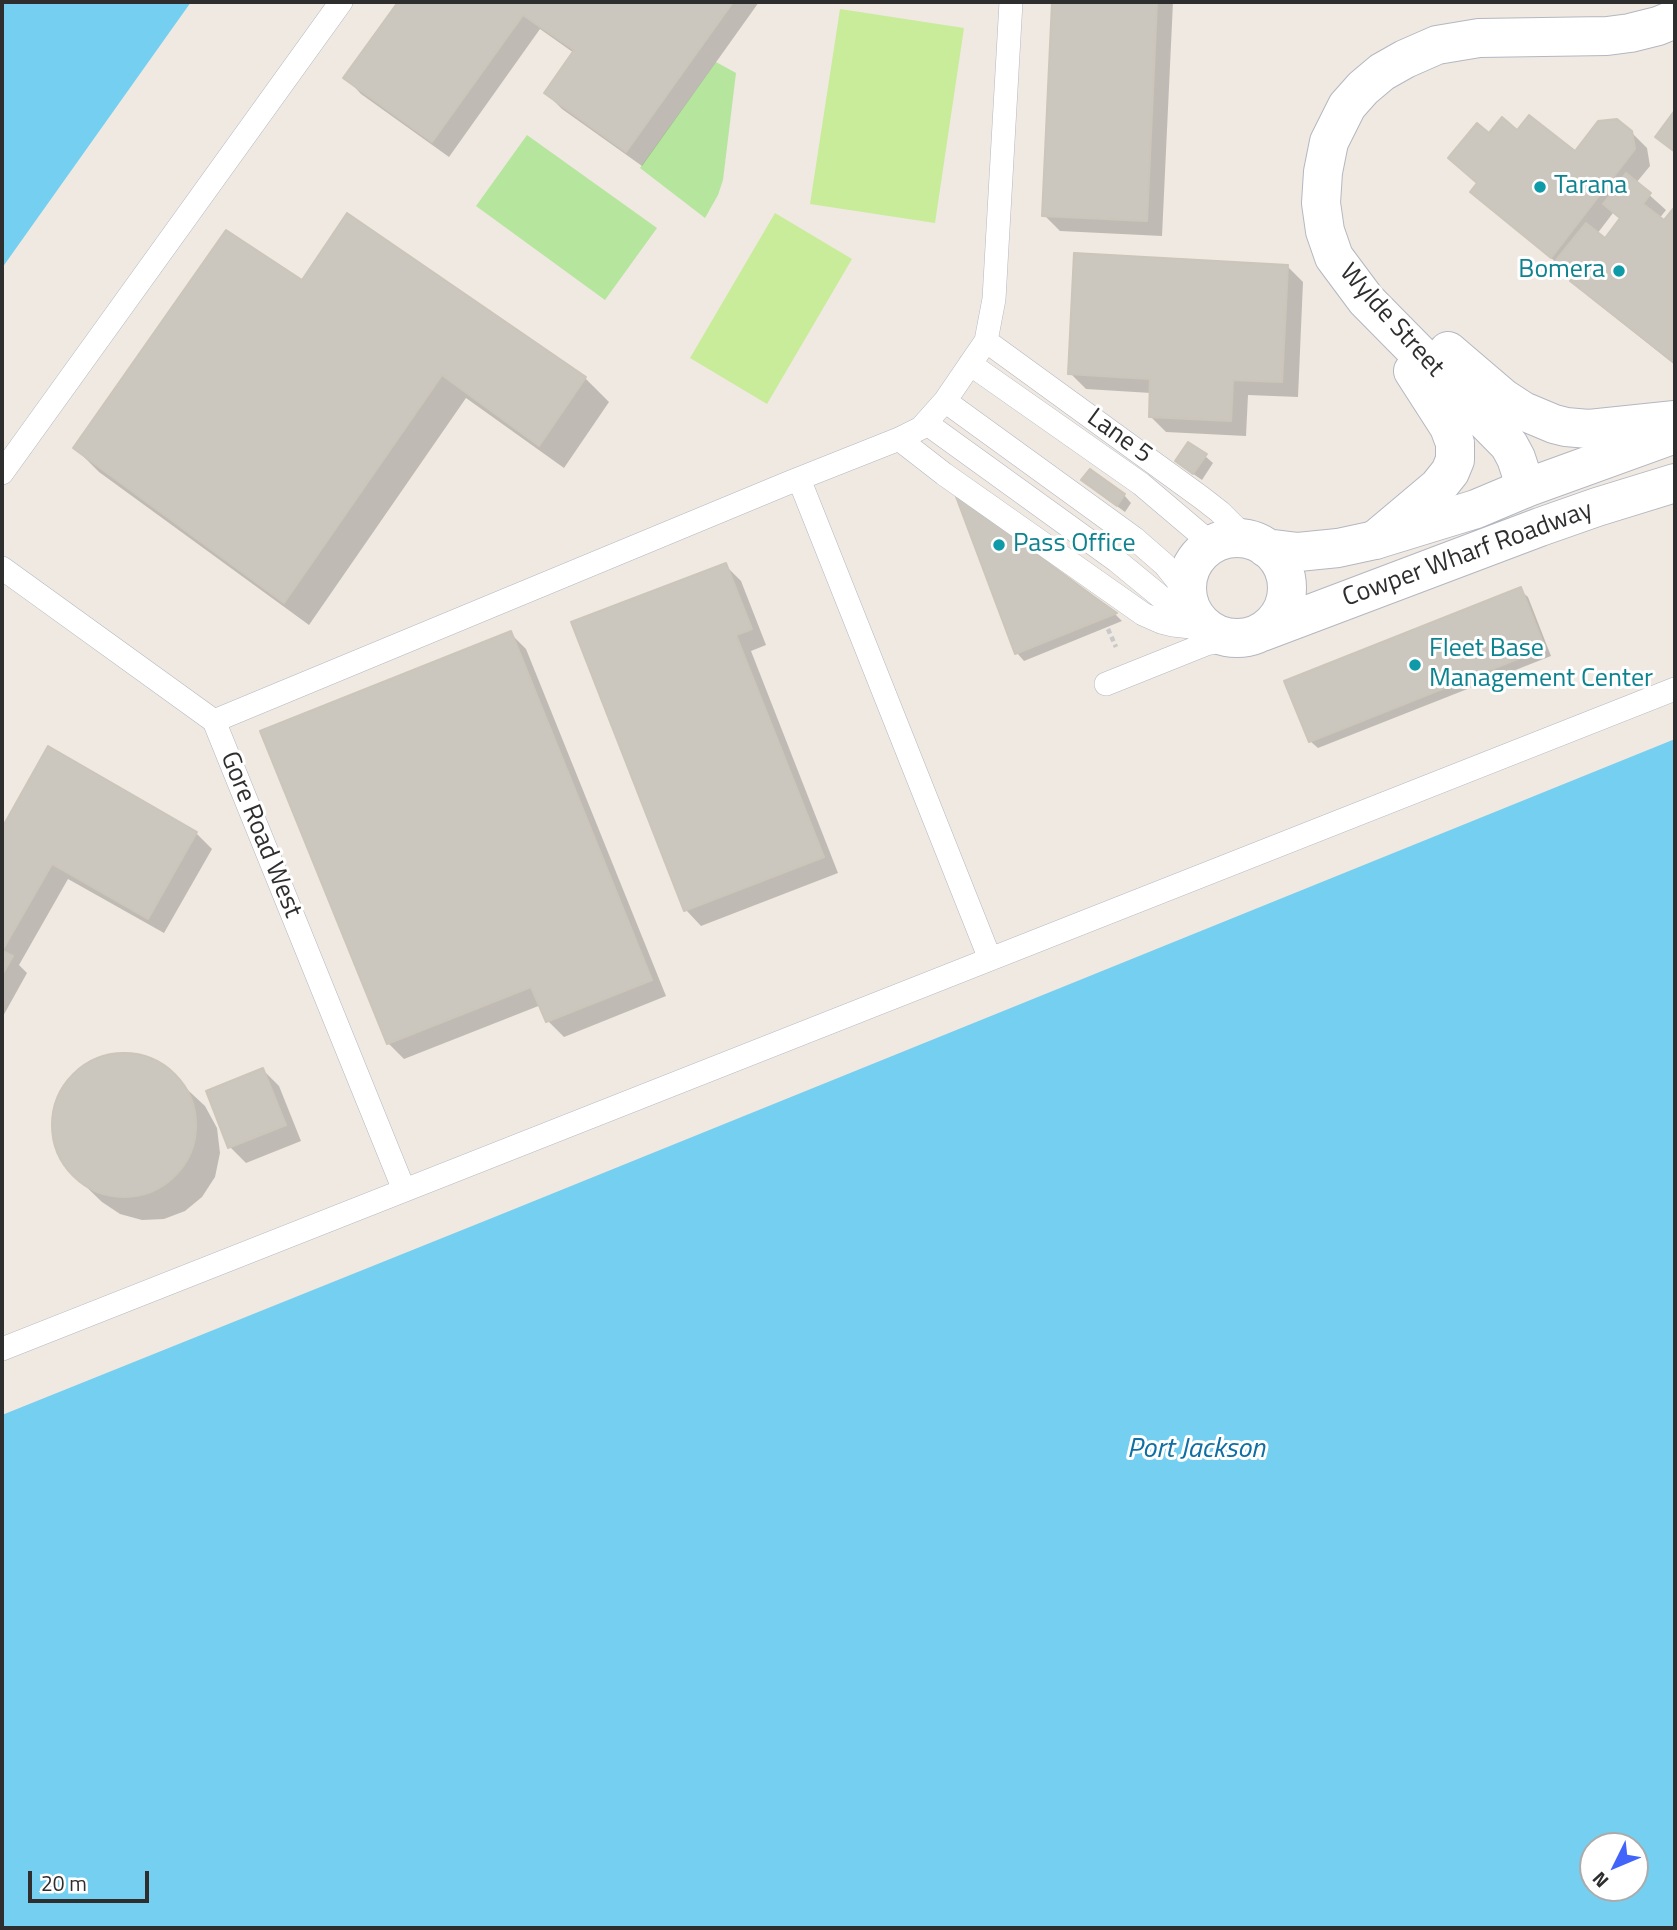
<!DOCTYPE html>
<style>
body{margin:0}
#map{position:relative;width:1677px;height:1930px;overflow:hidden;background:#efe9e1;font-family:"Titillium Web",sans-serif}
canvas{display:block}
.frame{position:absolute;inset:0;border:4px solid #2e2e2e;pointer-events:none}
.north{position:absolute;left:1579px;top:1832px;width:70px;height:70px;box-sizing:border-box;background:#fff;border:2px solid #ababab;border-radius:50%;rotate:227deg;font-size:19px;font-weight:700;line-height:28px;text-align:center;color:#2e2e2e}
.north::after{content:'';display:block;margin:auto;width:24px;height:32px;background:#4264fb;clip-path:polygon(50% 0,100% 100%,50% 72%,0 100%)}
.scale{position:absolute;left:28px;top:1871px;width:121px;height:32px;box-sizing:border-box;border:4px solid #2e2e2e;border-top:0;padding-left:9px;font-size:21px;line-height:24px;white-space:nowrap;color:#2e2e2e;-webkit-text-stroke:5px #fff;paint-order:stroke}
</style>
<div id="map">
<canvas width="1677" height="1930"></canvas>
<div class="frame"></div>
<div class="north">N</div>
<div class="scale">20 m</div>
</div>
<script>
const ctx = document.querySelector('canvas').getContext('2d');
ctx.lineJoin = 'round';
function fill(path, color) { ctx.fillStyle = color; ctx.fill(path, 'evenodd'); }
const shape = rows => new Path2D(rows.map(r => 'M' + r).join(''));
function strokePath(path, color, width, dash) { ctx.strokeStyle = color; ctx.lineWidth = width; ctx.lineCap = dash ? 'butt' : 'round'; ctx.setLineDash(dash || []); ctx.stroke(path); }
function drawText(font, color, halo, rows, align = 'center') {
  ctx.font = font + ' "Titillium Web",sans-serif'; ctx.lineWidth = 6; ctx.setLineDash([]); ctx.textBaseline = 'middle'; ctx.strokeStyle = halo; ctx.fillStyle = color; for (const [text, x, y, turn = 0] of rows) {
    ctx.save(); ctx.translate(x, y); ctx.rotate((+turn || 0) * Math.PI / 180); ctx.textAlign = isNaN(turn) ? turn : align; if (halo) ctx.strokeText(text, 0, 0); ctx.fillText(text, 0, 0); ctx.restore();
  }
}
fill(shape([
 [716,62,736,73,723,180,718,195,705,218,640,168],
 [527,135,657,228,605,300,476,206]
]), '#b6e59e');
fill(shape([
 [840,9,964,28,935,223,810,204],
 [775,213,852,259,767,404,690,358]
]), '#c9ec9a');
fill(shape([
 [2,2,191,2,2,268],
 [1675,739,1675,1928,2,1928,2,1415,497,1216],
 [1593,1846,1635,1846,1635,1888,1593,1888]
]), '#75cff0');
fill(shape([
 [400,2,759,2,642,166,562,109,546,93,574,53,540,29,449,157,361,94,346,78],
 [1054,2,1173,2,1162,236,1060,231,1044,215],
 [1518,132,1575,154,1631,132,1647,148,1650,166,1636,183,1666,210,1659,219,1664,223,1675,210,1675,365,1588,296,1557,263,1489,207,1473,192,1478,184,1466,174,1490,135],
 [1613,213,1621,220,1605,241,1597,234],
 [1287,266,1303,282,1298,397,1248,395,1246,436,1166,432,1150,416,1151,393,1086,389,1070,373],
 [302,282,585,378,609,402,564,468,466,398,309,625,99,472,75,448],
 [1205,456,1213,463,1202,480,1185,468],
 [1084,480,1124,495,1131,503,1125,512,1091,487],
 [958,499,1116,615,1122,621,1024,661,1017,653],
 [725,565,741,581,766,645,751,651,838,873,701,926,686,910,573,623],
 [1520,590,1528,597,1551,656,1318,748,1310,741],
 [510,633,526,649,666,996,564,1037,548,1021,541,1005,404,1059,388,1043],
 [49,749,196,833,212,849,164,933,68,879,19,965,27,973,2,1018,2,832],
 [115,1055,139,1056,162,1066,205,1106,217,1128,220,1153,215,1177,202,1197,185,1211,164,1219,142,1220,120,1214,102,1202,77,1178,63,1160,55,1140,54,1117,60,1096,72,1078,91,1062],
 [263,1070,279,1086,301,1141,246,1163,230,1147]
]), '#0003');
const building = shape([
 [398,2,733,2,626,152,544,93,574,50,523,15,432,142,343,78,398,2],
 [1052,2,1157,2,1147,221,1042,216,1052,2],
 [1675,110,1675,152,1655,137,1675,110],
 [1529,115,1575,151,1598,121,1617,119,1632,131,1635,149,1551,258,1470,192,1477,183,1448,158,1477,123,1489,133,1502,117,1517,130,1529,115],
 [1626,173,1651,193,1643,204,1664,220,1673,209,1675,209,1675,357,1672,361,1570,281,1572,277,1553,264,1586,223,1605,238,1620,218,1603,204,1626,173],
 [347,213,586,377,539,446,442,375,284,603,73,448,226,230,302,280,347,213],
 [1074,253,1288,265,1282,382,1233,380,1231,421,1149,417,1150,379,1068,374,1074,253],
 [1188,442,1207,454,1193,474,1175,461,1188,442],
 [1090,469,1125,494,1117,506,1081,480,1090,469],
 [955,494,1093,596,1117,613,1015,654,955,494],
 [726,563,752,629,736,635,824,857,684,911,571,622,726,563],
 [1521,587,1545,648,1309,742,1284,681,1521,587],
 [511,631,652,980,546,1022,531,987,387,1044,260,731,511,631],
 [48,746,197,832,148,919,52,864,2,951,13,956,2,975,2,828,48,746],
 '52 1125a72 72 0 1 1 144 0a72 72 0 1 1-144 0Z',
 [263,1068,286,1125,228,1148,206,1091,263,1068]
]);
fill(building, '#cbc7bf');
strokePath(building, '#cbc5ba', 2);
const service = shape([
 [986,341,1202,498,1220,512,1247,539],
 [970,364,1141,484,1213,545],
 [945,401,1134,538,1165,565,1188,594],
 [926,423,1117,561,1167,602,1198,619],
 [899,439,944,474,1143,614,1161,622,1173,625,1209,629],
 [2,473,341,2],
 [799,479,990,959],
 [2,568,214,721,404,1190],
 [1106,684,1206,644,1235,638],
 [214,721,788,483,899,439,921,428,945,401,986,341,994,299,1011,2],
 [2,1349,1675,689]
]);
const tertiary = shape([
 [1448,351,1503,398,1523,411,1554,424,1566,427,1589,429,1675,420],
 [1526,488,1516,458,1509,445,1366,300,1334,257,1325,231,1321,203,1323,172,1329,142,1347,106,1363,88,1382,72,1405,59,1437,45,1479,38,1607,36,1630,33,1658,26,1675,19],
 [1375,540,1438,487,1450,472,1455,460,1455,443,1449,427,1413,371]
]);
const secondary = shape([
 '1187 588a50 50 0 1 1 100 0a50 50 0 1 1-100 0Z',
 [1266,548,1298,552,1338,548,1375,540,1476,509,1526,488,1675,434],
 [1262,632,1540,527,1597,507,1675,483]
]);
strokePath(service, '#b4b7c1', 24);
strokePath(tertiary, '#b4b7c1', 40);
strokePath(secondary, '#b4b7c1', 40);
strokePath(shape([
 [1108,629,1116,647]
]), '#c9c9c9', 4.5, [5, 3.5]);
strokePath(service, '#fff', 23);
strokePath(tertiary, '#fff', 38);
strokePath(secondary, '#fff', 38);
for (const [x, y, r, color] of [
 [1540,187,7,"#0f9aa8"],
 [1619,271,7,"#0f9aa8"],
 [999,545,7,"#0f9aa8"],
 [1415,665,7,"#0f9aa8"]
]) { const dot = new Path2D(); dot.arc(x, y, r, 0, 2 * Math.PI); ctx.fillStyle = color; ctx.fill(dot); strokePath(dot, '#fff', 2.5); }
drawText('26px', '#0d838f', '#fff', [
 ["Tarana",1554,187],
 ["Bomera",1605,271,"right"],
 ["Pass Office",1013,545],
 ["Fleet Base",1429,650],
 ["Management Center",1429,680]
], 'left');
drawText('26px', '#2e2e2e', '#fff', [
 ["Wylde Street",1391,321,48],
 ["Lane 5",1119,437,36],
 ["Cowper Wharf Roadway",1468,555,-20],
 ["Gore Road West",260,835,68]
]);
drawText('italic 28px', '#0d6fa3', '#fff', [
 ["Port Jackson",1196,1450]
]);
</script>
